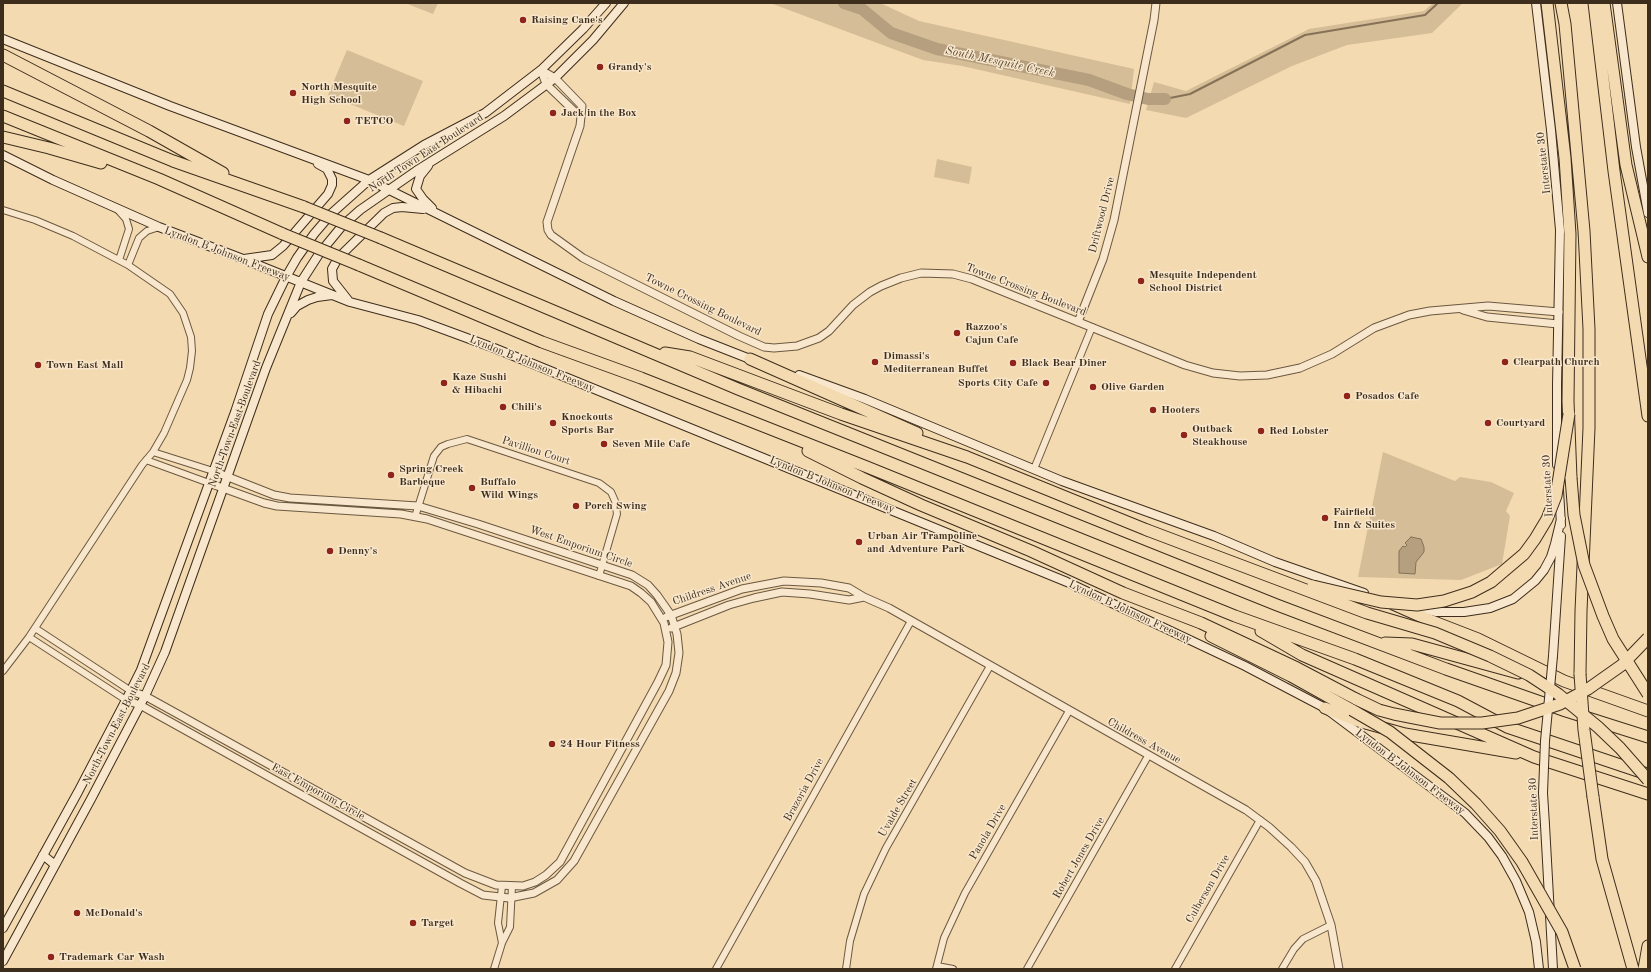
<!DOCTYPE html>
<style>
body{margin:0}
#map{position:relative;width:1651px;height:972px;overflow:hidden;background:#f4dab0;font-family:"Old Standard TT",serif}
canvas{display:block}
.frame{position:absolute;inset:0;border:4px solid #3d2d1c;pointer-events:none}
</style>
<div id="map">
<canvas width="1651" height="972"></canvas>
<div class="frame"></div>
</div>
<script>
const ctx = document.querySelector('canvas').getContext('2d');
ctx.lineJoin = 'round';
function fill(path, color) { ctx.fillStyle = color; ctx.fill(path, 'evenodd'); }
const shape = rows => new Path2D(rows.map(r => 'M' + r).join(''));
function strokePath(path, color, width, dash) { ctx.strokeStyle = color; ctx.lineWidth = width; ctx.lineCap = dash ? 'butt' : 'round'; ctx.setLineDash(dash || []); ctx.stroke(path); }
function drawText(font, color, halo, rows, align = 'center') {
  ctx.font = font + ' "Old Standard TT",serif'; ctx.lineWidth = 3; ctx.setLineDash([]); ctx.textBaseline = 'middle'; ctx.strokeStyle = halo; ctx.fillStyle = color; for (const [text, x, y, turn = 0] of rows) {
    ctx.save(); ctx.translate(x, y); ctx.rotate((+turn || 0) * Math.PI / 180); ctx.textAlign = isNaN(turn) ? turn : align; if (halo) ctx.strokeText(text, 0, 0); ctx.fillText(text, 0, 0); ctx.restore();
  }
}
fill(shape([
 [405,3,438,3,433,14],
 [770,3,880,3,919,21,1134,69,1130,104,962,66,923,60],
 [1433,3,1463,3,1432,33,1347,45,1292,66,1186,118,1146,110,1154,82,1186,91,1309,29,1424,11],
 [347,50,423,81,404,126,328,95],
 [937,159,972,167,969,184,934,177],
 [1383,452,1455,481,1460,477,1491,482,1514,493,1506,511,1510,516,1502,564,1461,580,1358,577]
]), '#d5bd97');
const water = shape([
 [1411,537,1421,539,1424,547,1424,552,1416,562,1415,574,1399,573,1399,551,1403,546,1405,547,1407,545,1405,543,1411,537]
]);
fill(water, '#b69f7e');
strokePath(water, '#867157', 1);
strokePath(shape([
 [1165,99,1190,94,1305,35,1425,15,1438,3]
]), '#867157', 2);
strokePath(shape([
 [844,3,862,9,891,33,937,49,1089,80,1127,94,1148,99,1165,99]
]), '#b69f7e', 12);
const minor = shape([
 [3,210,35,220,73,236,128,265,170,294,183,313,191,337,192,351,190,368,187,380,164,433,153,452,142,465,29,637,3,671],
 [118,210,126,219,129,229,119,260],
 [128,265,139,238,147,231,159,227],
 [153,452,213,471],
 [146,460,209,483],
 [1034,469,1092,327],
 [415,517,434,456,441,447,448,444,467,439,599,483,611,492,615,501,617,514,599,576],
 [35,628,131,691],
 [29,637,126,700],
 [502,886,498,923,502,943],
 [937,966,953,969],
 [494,969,502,943,510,927,512,886],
 [716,969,911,621],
 [846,969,850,941,864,894,886,848,990,666],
 [936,969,944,938,965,893,1069,711],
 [1027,969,1148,756],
 [1175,969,1260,820],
 [1282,969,1294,949,1303,939,1331,925]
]);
const tertiary = shape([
 [541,70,555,78,582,106,580,126,547,222,548,230,551,235,583,258,739,336,764,347,774,348,797,346,819,338,829,331,853,305,870,292,881,286,901,278,921,273,953,274,972,279,1185,365,1213,373,1240,376,1267,375,1300,368,1332,354,1374,328,1409,315,1430,311,1488,306,1559,312],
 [541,70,546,84,575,112,581,113],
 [1463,310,1487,317,1558,324],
 [1078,322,1103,259,1114,220,1154,20,1156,3],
 [666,617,742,589,784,581,821,583,849,588,864,597,889,608,1246,810,1269,827,1291,847,1305,862,1316,881,1331,925,1339,969],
 [671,628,729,605,754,598,782,592,810,594,849,600,864,597],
 [131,691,145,696,156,702,465,873,496,885,523,886,535,882,546,875,560,862,658,682,666,665,668,642,664,623,651,602,641,593,631,586,427,519,401,514,277,506,264,503,209,483],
 [126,700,140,705,460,883,483,895,509,898,534,893,557,880,574,861,669,691,676,673,679,653,677,634,671,615,657,595,648,585,632,575,478,524,418,506,290,498,274,495,213,471]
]);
const secondary = shape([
 [1536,3,1551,130,1560,230,1557,385,1557,465],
 [1617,3,1636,147,1648,213],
 [3,39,170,106,369,180,614,301,699,339,755,361],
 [3,155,53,180,159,227,243,259,350,302,418,320,494,348,1067,582,1245,666,1325,708,1465,813,1488,837,1502,856,1516,881,1529,912,1536,942,1539,969],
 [428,166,420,176,416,189,423,199,432,208],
 [244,259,272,255,283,246,328,194,332,185,332,179,327,169,318,164],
 [348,300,333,281,332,269,338,258,384,213,393,208,402,207,423,209],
 [291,313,297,306,308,300,317,297,332,295],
 [799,375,865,399,1062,481,1214,536,1275,562,1364,593],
 [1559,490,1561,525],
 [1416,607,1436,612,1464,612,1490,608,1513,599,1535,581,1544,570,1551,557,1555,544,1561,519],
 [1553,656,1561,536],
 [1545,825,1553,969],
 [43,855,55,865],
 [3,928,78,792,126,700,141,670,235,412,268,314,286,277,297,258,314,234,332,213,369,180,424,145,485,113,541,70,583,29,606,3],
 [3,961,91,799,145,696,165,652,266,368,301,282,319,254,342,226,360,210,416,171,504,116,555,78,593,40,624,3]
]);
const motorway = shape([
 [1547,3,1565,158,1570,234,1568,401,1571,478],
 [1561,3,1565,24,1584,231,1589,329,1589,428,1581,611,1580,674],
 [1594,3,1614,171,1648,416],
 [1604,3,1626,165,1648,257],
 [3,55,149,131,223,173],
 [3,91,173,161,304,207],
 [3,116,159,179,283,234],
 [3,137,49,148,101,163],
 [381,238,738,389,1277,605,1446,669,1566,711,1648,737],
 [359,265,542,342,641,378,867,467,1235,616,1355,659,1458,701,1507,727,1644,773],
 [665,353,690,357,841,414,967,457,1147,530],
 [750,359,917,433],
 [808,451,862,478,921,505,1031,551,1123,593,1201,623,1297,668,1356,699],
 [1393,604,1429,620,1478,639,1564,681,1648,711],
 [1261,631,1302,655,1534,757,1648,794],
 [1211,636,1291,676,1352,710],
 [1385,643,1412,644,1518,673],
 [1325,708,1358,721,1405,734,1516,753],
 [1593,797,1602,859,1633,969],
 [1644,969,1648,946]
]);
strokePath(minor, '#6b5841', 8);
strokePath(tertiary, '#6b5841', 9);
strokePath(secondary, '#3d2d1c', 10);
strokePath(motorway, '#3d2d1c', 13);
strokePath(minor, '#f8e7cc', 6);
strokePath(tertiary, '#f8e7cc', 7);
strokePath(secondary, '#f8e7cc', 8);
strokePath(motorway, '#f4dab0', 11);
const secondaryBridge = shape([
 [1545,825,1543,793,1545,741,1553,656]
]);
const motorwayBridge = shape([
 [304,207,381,238],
 [283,234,359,265],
 [1571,478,1574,515,1584,565,1603,616,1613,639,1648,694],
 [1147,530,1367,613,1435,633,1490,656,1529,675,1558,694,1598,727,1620,748,1648,780],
 [1313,586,1381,602,1417,605,1444,601,1472,592,1491,582,1524,554,1535,539,1547,519,1556,496,1569,414],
 [1580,674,1584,730,1593,797],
 [1356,699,1379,710,1394,714,1440,723,1482,723,1518,718,1560,704,1588,689,1622,665,1648,638],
 [1352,710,1390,732,1449,778,1476,804,1500,831,1522,862,1562,932,1575,969]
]);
strokePath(secondaryBridge, '#3d2d1c', 10, []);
strokePath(motorwayBridge, '#3d2d1c', 13, []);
strokePath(secondaryBridge, '#f8e7cc', 8);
strokePath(motorwayBridge, '#f4dab0', 11);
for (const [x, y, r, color] of [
 [523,20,4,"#8f2418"],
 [600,67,4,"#8f2418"],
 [293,93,4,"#8f2418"],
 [553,113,4,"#8f2418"],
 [347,121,4,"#8f2418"],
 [1141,281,4,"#8f2418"],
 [957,333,4,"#8f2418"],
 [875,362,4,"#8f2418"],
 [1505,362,4,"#8f2418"],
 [1013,363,4,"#8f2418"],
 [38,365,4,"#8f2418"],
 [444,383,4,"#8f2418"],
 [1046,383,4,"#8f2418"],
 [1093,387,4,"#8f2418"],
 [1347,396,4,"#8f2418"],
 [503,407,4,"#8f2418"],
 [1153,410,4,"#8f2418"],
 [553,423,4,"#8f2418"],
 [1488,423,4,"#8f2418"],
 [1261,431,4,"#8f2418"],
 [1184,435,4,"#8f2418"],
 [604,444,4,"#8f2418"],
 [391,475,4,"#8f2418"],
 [472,488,4,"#8f2418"],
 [576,506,4,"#8f2418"],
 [1325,518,4,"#8f2418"],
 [859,542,4,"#8f2418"],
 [330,551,4,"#8f2418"],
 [552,744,4,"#8f2418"],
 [77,913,4,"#8f2418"],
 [413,923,4,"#8f2418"],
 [51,957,4,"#8f2418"]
]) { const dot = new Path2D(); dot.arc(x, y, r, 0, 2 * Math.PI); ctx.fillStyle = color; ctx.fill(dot); strokePath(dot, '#f8e7cc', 1.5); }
drawText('bold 11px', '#3d2d1c', '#f8e7cc', [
 ["Raising Cane's",531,20],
 ["Grandy's",608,67],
 ["North Mesquite",301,87],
 ["High School",301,100],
 ["Jack in the Box",561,113],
 ["TETCO",355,121],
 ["Mesquite Independent",1149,275],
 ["School District",1149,288],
 ["Razzoo's",965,327],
 ["Cajun Cafe",965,340],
 ["Dimassi's",883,356],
 ["Mediterranean Buffet",883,369],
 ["Clearpath Church",1513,362],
 ["Black Bear Diner",1021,363],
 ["Town East Mall",46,365],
 ["Kaze Sushi",452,377],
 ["& Hibachi",452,390],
 ["Sports City Cafe",1038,383,"right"],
 ["Olive Garden",1101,387],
 ["Posados Cafe",1355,396],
 ["Chili's",511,407],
 ["Hooters",1161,410],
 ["Knockouts",561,417],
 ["Sports Bar",561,430],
 ["Courtyard",1496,423],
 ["Outback",1192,429],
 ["Steakhouse",1192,442],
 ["Red Lobster",1269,431],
 ["Seven Mile Cafe",612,444],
 ["Spring Creek",399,469],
 ["Barbeque",399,482],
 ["Buffalo",480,482],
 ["Wild Wings",480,495],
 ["Porch Swing",584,506],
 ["Fairfield",1333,512],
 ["Inn & Suites",1333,525],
 ["Urban Air Trampoline",867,536],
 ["and Adventure Park",867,549],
 ["Denny's",338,551],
 ["24 Hour Fitness",560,744],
 ["McDonald's",85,913],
 ["Target",421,923],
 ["Trademark Car Wash",59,957]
], 'left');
drawText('11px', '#3d2d1c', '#f8e7cc', [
 ["North Town East Boulevard",426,153,-33],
 ["Interstate 30",1544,163,-96],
 ["Driftwood Drive",1102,215,-76],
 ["Lyndon B Johnson Freeway",227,254,21],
 ["Towne Crossing Boulevard",1026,290,21],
 ["Towne Crossing Boulevard",703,305,26],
 ["Lyndon B Johnson Freeway",532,364,22],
 ["North Town East Boulevard",235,424,-70],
 ["Pavillion Court",536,451,18],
 ["Lyndon B Johnson Freeway",832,485,22],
 ["Interstate 30",1548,486,-93],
 ["West Emporium Circle",581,547,19],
 ["Childress Avenue",712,589,-19],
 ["Lyndon B Johnson Freeway",1130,612,25],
 ["North Town East Boulevard",117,724,-63],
 ["Childress Avenue",1144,741,29],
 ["Lyndon B Johnson Freeway",1410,772,37],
 ["Brazoria Drive",804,790,-61],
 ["East Emporium Circle",318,792,29],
 ["Uvalde Street",898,808,-60],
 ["Interstate 30",1534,809,-92],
 ["Panola Drive",988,832,-60],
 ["Robert Jones Drive",1079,858,-60],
 ["Culberson Drive",1208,889,-60]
]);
drawText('italic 12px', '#5b4a34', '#f8e7cc', [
 ["South Mesquite Creek",1000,62,12]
]);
</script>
